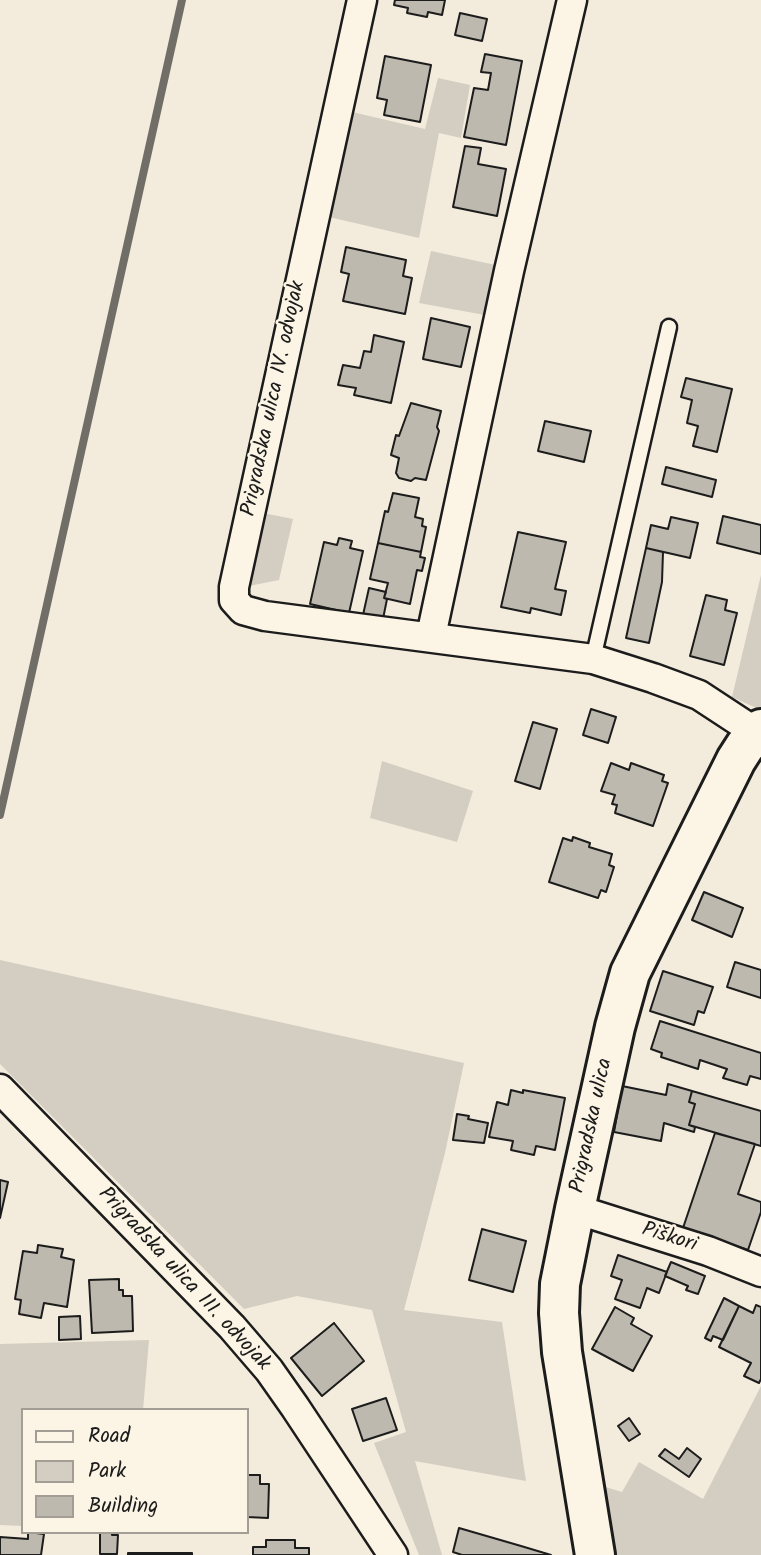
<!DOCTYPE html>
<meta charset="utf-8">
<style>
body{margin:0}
#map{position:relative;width:761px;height:1555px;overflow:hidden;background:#f3ecdd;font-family:Kalam,sans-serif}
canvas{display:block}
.legend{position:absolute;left:21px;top:1408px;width:228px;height:126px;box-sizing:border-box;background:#fcf5e5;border:2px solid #a29e95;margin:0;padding:9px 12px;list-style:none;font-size:21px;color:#1c1c1c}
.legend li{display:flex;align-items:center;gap:14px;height:35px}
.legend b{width:35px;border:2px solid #a29e95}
</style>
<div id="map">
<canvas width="761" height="1555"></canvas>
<ul class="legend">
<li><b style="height:9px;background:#fcf5e5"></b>Road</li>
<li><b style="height:19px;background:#d3cec1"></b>Park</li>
<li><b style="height:19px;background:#beb9ae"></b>Building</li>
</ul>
</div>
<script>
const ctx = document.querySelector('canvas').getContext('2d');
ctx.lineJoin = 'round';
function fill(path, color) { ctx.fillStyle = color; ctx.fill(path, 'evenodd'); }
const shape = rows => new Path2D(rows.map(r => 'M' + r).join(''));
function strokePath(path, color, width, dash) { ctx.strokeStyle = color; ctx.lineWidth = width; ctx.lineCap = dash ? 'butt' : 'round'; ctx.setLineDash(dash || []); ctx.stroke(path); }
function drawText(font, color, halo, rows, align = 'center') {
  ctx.font = font + ' Kalam,sans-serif'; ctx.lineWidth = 5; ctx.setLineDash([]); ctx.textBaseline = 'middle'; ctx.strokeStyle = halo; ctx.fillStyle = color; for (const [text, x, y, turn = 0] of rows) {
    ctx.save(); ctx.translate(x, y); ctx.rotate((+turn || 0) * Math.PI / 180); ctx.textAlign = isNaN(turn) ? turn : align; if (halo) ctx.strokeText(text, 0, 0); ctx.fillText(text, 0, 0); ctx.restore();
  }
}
fill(shape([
 [438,78,470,85,461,138,439,133,419,238,325,216,352,112,425,129],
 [431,251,500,266,490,316,419,303],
 [258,512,293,519,279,580,249,586,248,563],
 [761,575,761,710,732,697],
 [382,761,473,791,457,842,370,818],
 [0,960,464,1063,445,1153,404,1310,502,1322,526,1481,415,1461,442,1555,419,1555,374,1443,406,1432,372,1310,297,1296,244,1309,0,1064],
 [149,1340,143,1410,23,1410,23,1526,0,1525,0,1344],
 [761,1386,761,1555,610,1555,599,1485,622,1492,639,1462,703,1499]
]), '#d3cec1');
strokePath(shape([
 [0,815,182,0]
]), '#716e68', 8);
const building = shape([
 [395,0,445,0,442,15,428,12,427,17,407,13,408,8,394,5,395,0],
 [460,13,487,19,482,41,455,35,460,13],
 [485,54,522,61,506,145,464,137,474,88,488,90,491,73,481,72,485,54],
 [385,56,431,65,420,122,384,115,387,100,377,98,385,56],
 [465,146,481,148,478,164,506,169,497,216,453,207,465,146],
 [346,247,406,260,403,276,412,278,405,314,343,301,349,274,341,272,346,247],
 [431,318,470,327,461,367,423,359,431,318],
 [374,335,404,342,391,403,354,395,356,388,338,385,343,365,360,368,364,351,371,352,374,335],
 [686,378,732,389,717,452,693,446,698,426,687,423,692,400,681,397,686,378],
 [411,403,441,411,437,427,439,431,426,480,415,478,411,481,399,478,396,473,399,458,391,455,396,435,399,436,411,403],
 [545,421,591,431,584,462,538,451,545,421],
 [666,467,716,480,712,497,662,484,666,467],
 [393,493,419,498,415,517,423,519,422,526,426,527,421,552,378,543,385,511,388,512,393,493],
 [723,516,761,525,761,554,717,543,723,516],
 [671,517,698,523,690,558,646,548,651,525,668,529,671,517],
 [518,532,566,542,555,589,566,591,561,615,531,608,530,613,501,607,518,532],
 [339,538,352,541,350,548,363,551,349,613,310,604,324,542,337,545,339,538],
 [378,543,421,552,420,557,425,558,422,571,417,570,410,604,384,598,388,583,370,579,378,543],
 [646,548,663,552,662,582,649,643,626,638,646,548],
 [369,588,386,592,384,598,387,599,383,619,363,615,369,588],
 [706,595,727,600,725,610,737,613,724,665,690,656,706,595],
 [591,709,616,717,608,743,583,735,591,709],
 [533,722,557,729,540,789,515,781,533,722],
 [611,763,629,770,631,763,664,775,662,781,668,783,653,826,615,813,617,805,612,804,615,795,601,791,611,763],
 [573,837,590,843,589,847,612,854,609,865,614,867,606,892,601,890,598,898,549,882,563,838,572,841,573,837],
 [704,892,743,908,732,937,692,920,704,892],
 [735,962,761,970,761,998,727,987,735,962],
 [663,971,713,987,704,1013,698,1011,694,1025,650,1011,663,971],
 [660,1021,761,1053,761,1079,750,1076,747,1085,723,1078,727,1069,700,1060,698,1069,661,1057,662,1053,651,1049,660,1021],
 [668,1084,692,1091,689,1102,695,1104,689,1125,695,1127,694,1132,664,1123,661,1141,614,1132,622,1086,666,1095,668,1084],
 [511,1090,523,1093,523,1090,565,1098,555,1150,536,1146,534,1155,511,1150,513,1141,489,1137,497,1102,508,1105,511,1090],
 [692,1091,761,1111,761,1146,689,1125,695,1104,689,1102,692,1091],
 [457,1114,469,1116,468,1119,488,1123,484,1143,453,1140,457,1114],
 [715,1133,755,1144,738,1194,761,1202,761,1212,748,1250,683,1228,715,1133],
 [0,1180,8,1182,0,1218,0,1180],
 [482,1229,526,1241,513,1292,469,1280,482,1229],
 [38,1245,63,1249,61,1257,74,1260,67,1307,44,1303,41,1318,19,1314,21,1300,15,1299,23,1251,37,1253,38,1245],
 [618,1255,667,1272,659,1293,647,1288,640,1308,615,1299,622,1280,611,1276,618,1255],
 [671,1262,705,1276,698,1294,686,1290,688,1286,665,1276,671,1262],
 [119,1279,119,1290,123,1290,123,1296,132,1296,133,1331,92,1333,89,1280,119,1279],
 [724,1298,739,1306,723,1340,713,1336,711,1341,705,1338,724,1298],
 [756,1305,761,1307,761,1379,759,1383,744,1376,751,1363,719,1347,739,1306,753,1313,756,1305],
 [615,1307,634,1318,631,1324,652,1336,633,1371,592,1349,615,1307],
 [80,1316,81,1339,59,1340,59,1317,80,1316],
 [334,1323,364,1361,322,1396,291,1358,334,1323],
 [386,1398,397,1430,363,1441,352,1409,386,1398],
 [629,1418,640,1434,629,1441,618,1426,629,1418],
 [687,1448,701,1459,689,1477,659,1456,665,1449,679,1459,687,1448],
 [247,1475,260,1475,260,1484,269,1484,268,1518,247,1517,247,1475],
 [459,1528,521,1546,551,1555,462,1555,453,1552,459,1528],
 [28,1532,44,1534,41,1555,0,1555,0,1537,28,1539,28,1532],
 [100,1532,112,1532,112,1535,118,1535,117,1554,100,1554,100,1532],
 [266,1540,295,1540,295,1548,309,1548,309,1555,253,1555,253,1547,266,1547,266,1540],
 [128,1553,192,1553,192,1555,128,1555,128,1553]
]);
fill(building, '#beb9ae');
strokePath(building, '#1c1c1c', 2);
const lane = shape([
 [593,659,669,327]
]);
const street = shape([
 [362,0,234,587,234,600,243,610,265,616,593,659,653,678,699,695,757,733],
 [431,636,509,271,572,0],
 [0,1089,232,1327,269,1370,295,1407,393,1555],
 [575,1209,708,1251,761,1272]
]);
const secondary = shape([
 [595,1555,562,1352,559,1313,560,1284,575,1209,615,1027,630,973,736,760,745,746,761,729]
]);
strokePath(lane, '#1c1c1c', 19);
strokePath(street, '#1c1c1c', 33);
strokePath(secondary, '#1c1c1c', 44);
strokePath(lane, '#fcf5e5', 14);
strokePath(street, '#fcf5e5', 28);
strokePath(secondary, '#fcf5e5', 38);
drawText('21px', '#1c1c1c', '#fcf5e5', [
 ["Prigradska ulica IV. odvojak",275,399,-78],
 ["Prigradska ulica",593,1126,-78],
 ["Piškori",669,1239,17],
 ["Prigradska ulica III. odvojak",183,1280,47]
]);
</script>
